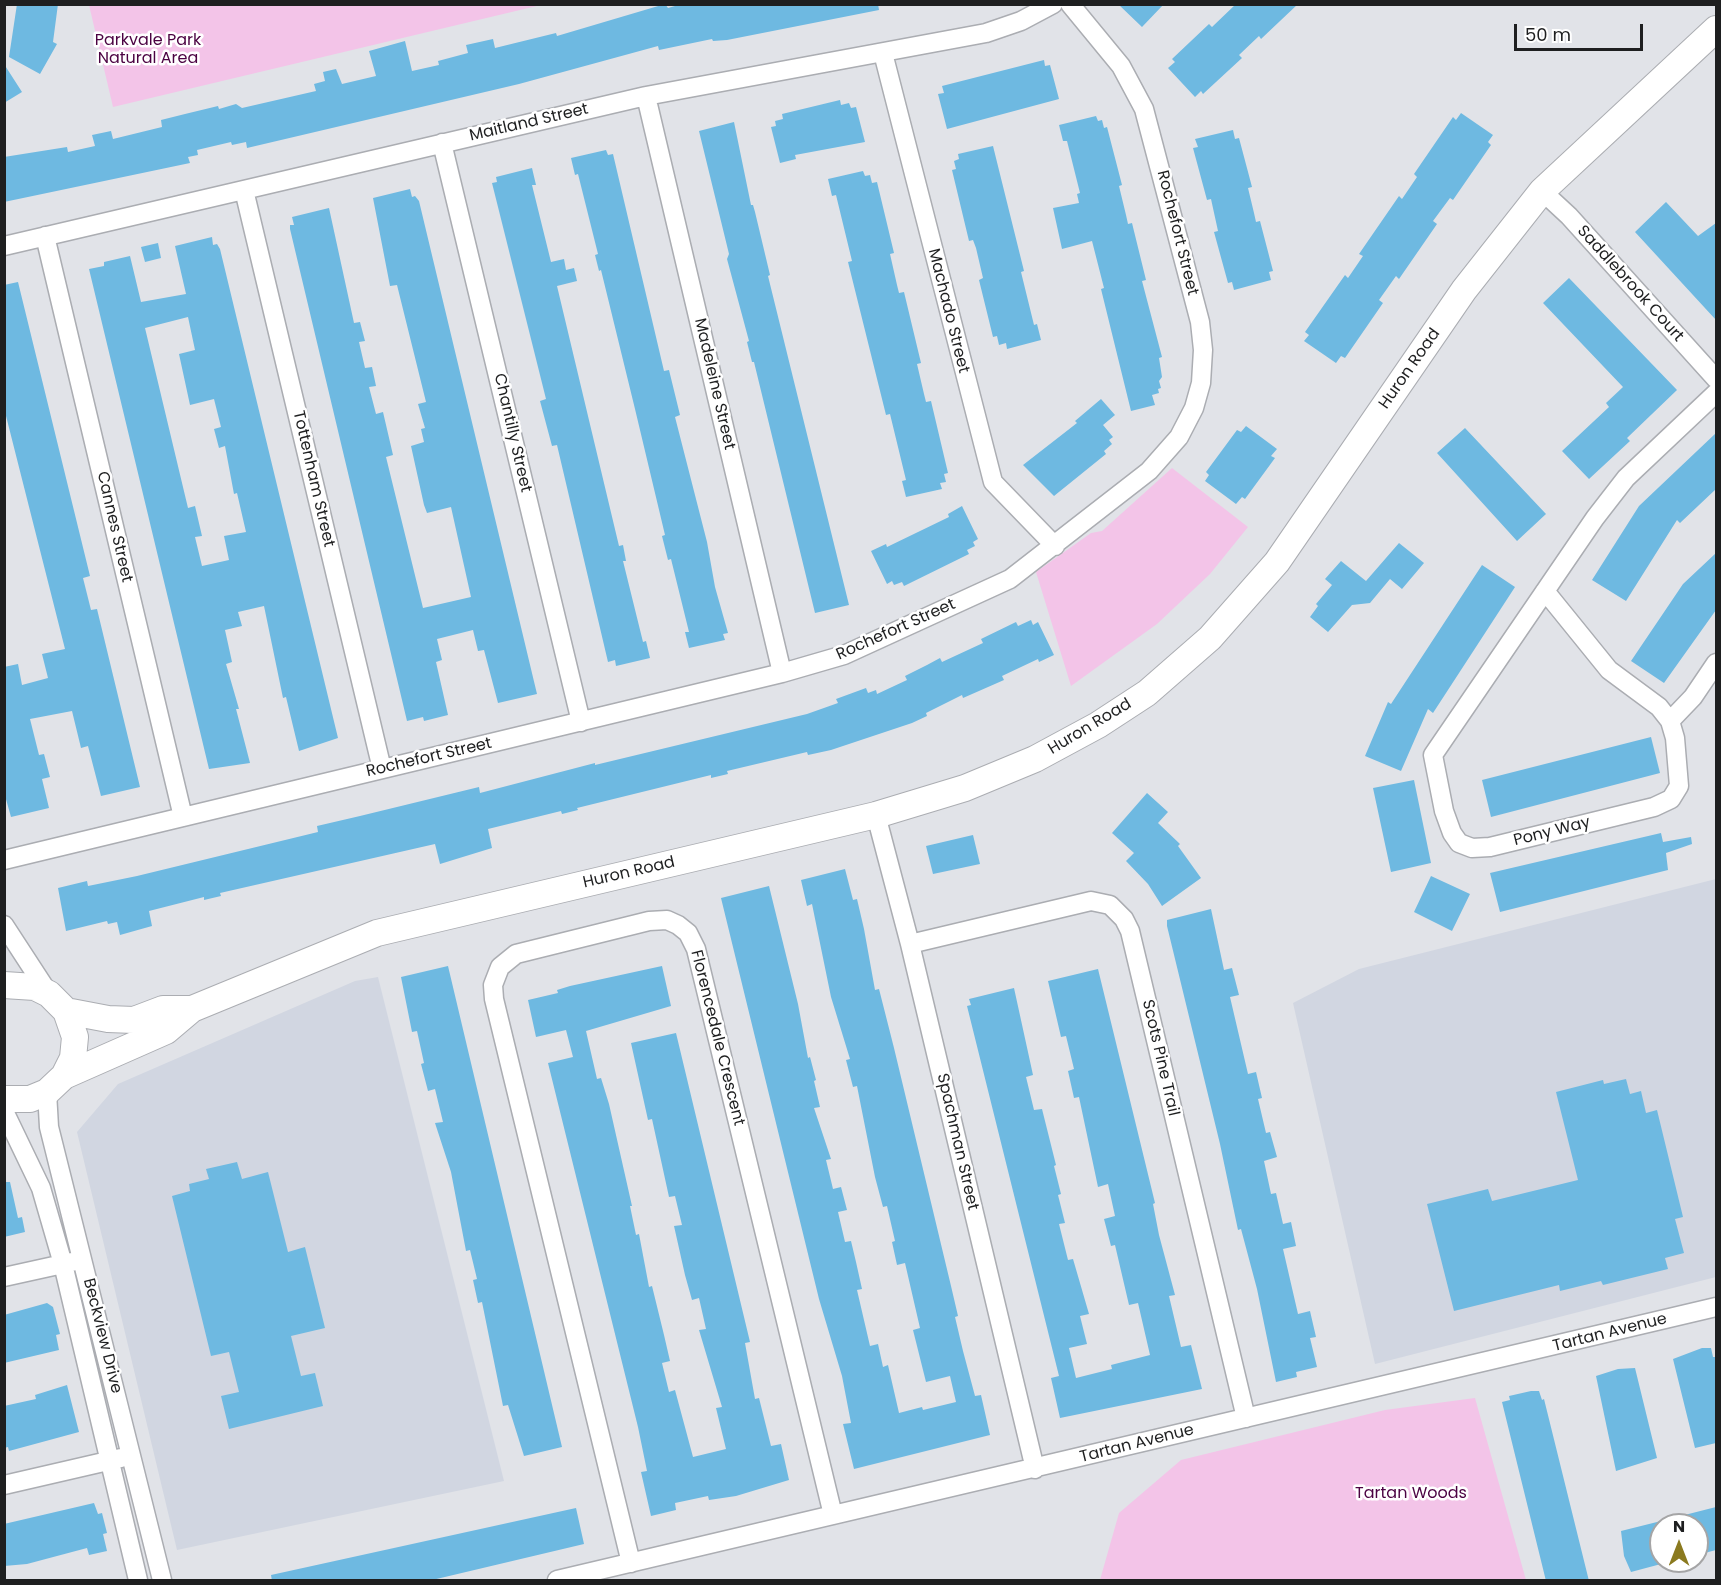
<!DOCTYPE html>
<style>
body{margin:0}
#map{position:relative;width:1721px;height:1585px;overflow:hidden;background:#e1e3e8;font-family:Poppins,sans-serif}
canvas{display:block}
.frame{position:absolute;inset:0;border:6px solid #1e1f20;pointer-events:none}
.north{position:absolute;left:1649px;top:1513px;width:60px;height:60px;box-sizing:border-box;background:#fff;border:2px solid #a5a5a6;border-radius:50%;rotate:0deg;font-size:16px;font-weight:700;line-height:24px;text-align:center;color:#1e1f20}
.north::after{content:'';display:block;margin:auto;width:21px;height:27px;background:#8b7a1f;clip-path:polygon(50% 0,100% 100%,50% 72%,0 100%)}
.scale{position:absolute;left:1514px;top:24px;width:129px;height:27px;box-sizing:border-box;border:3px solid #1e1f20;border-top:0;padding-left:8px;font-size:18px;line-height:21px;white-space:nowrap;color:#1e1f20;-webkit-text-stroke:4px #fff;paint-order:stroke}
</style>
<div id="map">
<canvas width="1721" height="1585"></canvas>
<div class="frame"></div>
<div class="north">N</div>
<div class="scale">50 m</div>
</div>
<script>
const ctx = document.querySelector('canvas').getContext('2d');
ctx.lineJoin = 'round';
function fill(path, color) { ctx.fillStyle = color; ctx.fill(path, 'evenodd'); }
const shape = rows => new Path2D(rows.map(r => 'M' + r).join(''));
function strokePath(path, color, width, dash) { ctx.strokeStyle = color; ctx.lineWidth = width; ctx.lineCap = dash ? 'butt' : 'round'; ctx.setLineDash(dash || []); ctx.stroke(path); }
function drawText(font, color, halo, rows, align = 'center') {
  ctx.font = font + ' Poppins,sans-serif'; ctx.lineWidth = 5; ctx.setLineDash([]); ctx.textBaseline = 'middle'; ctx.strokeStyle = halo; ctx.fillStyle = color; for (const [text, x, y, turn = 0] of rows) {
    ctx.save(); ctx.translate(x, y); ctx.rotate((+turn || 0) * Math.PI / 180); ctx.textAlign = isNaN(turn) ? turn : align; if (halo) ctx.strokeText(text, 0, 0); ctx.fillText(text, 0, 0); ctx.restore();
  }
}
fill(shape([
 [1716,879,1716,1277,1375,1364,1293,1003,1359,969],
 [378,977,504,1481,177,1550,77,1132,118,1084,355,981]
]), '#d1d6e1');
fill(shape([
 [89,5,89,4,541,5,113,107],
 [1172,468,1248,527,1210,574,1157,624,1071,686,1036,572,1091,533,1102,531],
 [1475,1398,1526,1580,1100,1580,1119,1513,1181,1460,1385,1410]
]), '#f3c4e8');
fill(shape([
 [17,4,58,4,53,42,57,44,40,74,9,57],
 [665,4,668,8,682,4,878,4,879,10,727,40,713,41,712,39,659,50,658,46,519,84,247,148,246,142,232,145,231,142,197,150,198,155,188,157,190,163,4,202,4,157,67,147,68,152,95,146,92,135,111,131,113,139,162,127,161,120,185,114,218,106,219,109,236,104,242,108,316,91,314,84,325,81,323,72,336,69,342,84,376,76,369,51,405,41,412,71,439,65,438,61,468,53,466,45,493,39,495,48,556,33,557,36],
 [1118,4,1164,4,1142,27],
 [1236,4,1298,4,1261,39,1259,36,1239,55,1242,58,1203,94,1201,91,1195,97,1168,68,1175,62,1172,59,1209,24,1212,27],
 [1044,60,1045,66,1050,65,1059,99,947,129,938,94,944,93,942,86],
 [4,64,22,92,4,103],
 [840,100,841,105,849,103,851,108,856,107,865,142,795,155,796,159,780,163,771,127,776,126,775,121,783,119,782,114],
 [1461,113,1493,135,1488,142,1491,145,1453,200,1450,198,1433,221,1437,224,1399,279,1396,276,1379,300,1383,303,1345,358,1341,356,1336,363,1304,341,1309,335,1305,332,1345,275,1348,278,1363,256,1359,254,1399,196,1402,199,1417,177,1414,174,1453,117,1456,120],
 [1096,116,1098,121,1102,120,1104,128,1107,127,1122,185,1119,186,1126,215,1128,224,1132,223,1146,280,1142,281,1162,357,1159,358,1162,377,1159,381,1161,388,1158,389,1159,393,1152,395,1155,405,1131,411,1101,289,1104,288,1092,241,1062,249,1053,208,1079,203,1077,194,1080,193,1067,141,1063,141,1059,125],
 [734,122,751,205,753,205,755,212,770,275,768,276,849,605,815,613,754,362,752,362,747,342,749,341,727,259,729,254,699,131],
 [1233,130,1235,139,1239,138,1252,187,1248,188,1254,213,1256,222,1260,221,1273,271,1269,272,1271,280,1234,290,1232,282,1228,283,1214,232,1218,231,1211,199,1207,200,1193,148,1198,147,1195,139],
 [993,146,1024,271,1021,272,1034,325,1037,324,1041,340,1007,349,1006,343,999,345,997,336,993,337,979,280,983,278,976,248,973,240,969,241,952,170,956,169,954,161,959,159,958,154],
 [606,150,608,155,613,154,664,371,669,370,680,415,675,417,707,542,715,587,728,633,723,634,725,640,689,648,685,632,689,632,671,559,668,560,662,536,665,535,635,409,601,270,599,271,595,255,598,254,578,174,575,175,571,158],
 [532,168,536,185,532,185,551,262,564,259,566,270,574,268,577,281,557,286,619,546,623,545,626,561,623,561,643,642,646,641,650,658,616,666,615,660,608,662,557,445,552,446,540,401,546,399,492,183,497,182,496,177],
 [863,171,865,176,870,175,872,183,877,182,894,253,890,254,897,285,899,293,904,292,921,363,917,364,924,394,926,402,931,401,948,473,944,474,946,482,940,483,942,489,906,497,902,481,906,480,890,414,886,415,848,262,852,261,836,195,832,196,828,179],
 [410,189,412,197,415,196,419,201,537,694,498,703,484,650,478,651,473,630,437,639,442,660,436,662,448,715,424,721,423,717,407,721,290,229,290,225,294,225,292,217,329,208,354,323,360,322,365,341,359,342,365,368,372,367,376,386,369,387,376,414,383,412,393,455,386,457,423,608,471,597,451,507,427,513,424,505,411,446,424,442,421,429,425,428,418,404,426,402,397,285,390,286,373,198],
 [1666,202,1698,236,1716,223,1716,320,1635,232],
 [212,237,213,245,217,244,220,249,338,738,299,751,286,697,283,698,264,606,238,612,242,626,225,630,232,662,226,664,239,709,236,709,250,763,209,769,89,269,104,266,104,262,130,256,141,302,186,294,175,246],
 [188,317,195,350,179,354,190,405,214,399,221,427,214,429,219,448,225,446,234,494,237,493,246,532,224,536,229,560,202,566,195,537,202,536,195,506,188,508,145,328],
 [158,243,161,258,145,262,141,247],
 [1569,278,1677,390,1627,438,1630,441,1589,479,1562,451,1609,407,1606,403,1623,387,1543,303],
 [18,282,90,576,83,578,91,610,97,609,140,787,101,796,88,746,81,748,72,711,30,719,39,755,44,754,50,777,42,779,49,808,11,817,4,792,4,667,18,664,22,685,48,678,42,654,65,649,4,408,4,285],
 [1101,399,1115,415,1103,425,1113,437,1109,440,1112,444,1104,451,1106,454,1054,496,1023,465,1077,423,1075,421],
 [1246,426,1277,449,1271,456,1275,458,1245,499,1242,497,1236,504,1205,481,1209,475,1206,472,1237,430,1241,432],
 [1465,428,1546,514,1517,541,1437,453],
 [1716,433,1716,489,1680,523,1677,520,1626,601,1592,580,1639,506],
 [962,506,978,539,973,542,975,546,967,550,969,554,904,586,902,582,894,585,892,581,887,584,871,551,886,544,887,547,949,517,948,514],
 [1399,543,1424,563,1402,589,1390,579,1370,603,1352,605,1328,632,1310,617,1318,606,1316,604,1332,585,1325,579,1341,561,1366,581],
 [1716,553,1716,610,1664,683,1631,661,1683,584],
 [1482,565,1515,587,1433,713,1428,709,1401,771,1365,756,1388,702,1391,704],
 [1031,620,1033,625,1038,622,1054,655,1039,662,1038,659,1002,676,1004,680,963,698,962,695,926,713,927,716,912,723,831,750,808,755,807,752,727,771,728,774,711,778,711,775,577,808,578,810,562,814,561,811,488,829,492,848,440,864,435,844,220,893,221,896,204,900,204,897,149,911,152,926,120,935,117,922,108,924,107,921,66,931,58,888,87,881,88,886,137,876,318,832,317,826,360,816,479,787,480,793,595,763,595,765,807,714,838,703,836,699,866,688,868,693,876,690,877,694,907,680,905,676,927,665,940,658,942,662,983,643,981,639,1016,622,1018,626],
 [1651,737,1660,773,1491,817,1482,780],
 [1414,780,1431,863,1391,872,1373,788],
 [1147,793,1168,812,1158,823,1180,844,1178,846,1201,878,1162,906,1148,884,1126,861,1134,853,1112,833],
 [1661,833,1663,842,1691,837,1692,844,1666,853,1668,870,1500,912,1490,873],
 [973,835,980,864,933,874,926,846],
 [845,869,853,900,857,899,864,929,875,990,879,989,894,1048,951,1286,958,1316,955,1317,963,1351,975,1396,981,1395,990,1435,854,1469,843,1424,851,1423,842,1376,819,1299,721,898,769,886,798,1004,808,1058,810,1057,816,1080,814,1081,820,1107,814,1108,831,1159,826,1160,833,1189,841,1187,847,1210,838,1212,845,1242,851,1241,856,1262,862,1289,857,1290,870,1346,878,1344,883,1367,888,1365,899,1413,922,1407,923,1410,956,1402,950,1376,926,1382,913,1330,920,1328,905,1263,897,1265,892,1242,895,1241,887,1206,883,1207,875,1177,857,1086,853,1087,846,1060,850,1059,831,997,812,904,807,906,801,880],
 [1431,876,1470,894,1452,931,1414,912],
 [1211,909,1224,970,1232,968,1239,995,1230,997,1248,1074,1256,1072,1262,1098,1258,1099,1266,1133,1270,1132,1277,1157,1264,1161,1271,1194,1276,1193,1283,1224,1291,1222,1296,1246,1283,1249,1298,1314,1310,1311,1316,1337,1310,1338,1317,1367,1296,1372,1297,1377,1276,1382,1257,1289,1241,1229,1238,1230,1220,1144,1167,926,1167,920],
 [448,966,562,1447,524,1456,508,1405,503,1406,482,1302,478,1303,473,1280,477,1279,470,1250,466,1251,451,1172,435,1123,443,1122,435,1089,428,1091,421,1064,424,1063,417,1031,412,1032,401,977],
 [662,966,671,1006,586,1031,597,1079,601,1078,609,1104,632,1206,630,1206,636,1235,639,1234,649,1287,652,1286,664,1335,670,1361,662,1363,669,1392,675,1390,693,1457,726,1449,716,1408,722,1407,699,1330,706,1329,699,1298,692,1300,685,1275,674,1226,682,1225,675,1196,669,1197,652,1119,648,1120,631,1043,676,1033,750,1342,745,1343,755,1399,759,1398,771,1446,781,1444,789,1480,736,1496,709,1500,708,1496,675,1503,676,1510,651,1516,641,1472,647,1471,638,1427,548,1063,573,1057,566,1030,536,1037,528,1000,558,993,557,990,570,986],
 [1098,969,1155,1203,1153,1204,1159,1235,1175,1295,1169,1296,1181,1347,1191,1345,1202,1389,1060,1418,1051,1378,1059,1376,967,1006,971,1005,969,999,1014,988,1033,1075,1026,1077,1034,1110,1042,1109,1056,1165,1054,1166,1061,1194,1058,1195,1065,1223,1059,1224,1068,1260,1073,1259,1089,1314,1080,1316,1087,1344,1069,1348,1076,1378,1112,1369,1111,1365,1150,1355,1138,1303,1129,1305,1115,1245,1111,1246,1104,1219,1115,1216,1108,1184,1098,1187,1079,1097,1074,1098,1068,1071,1074,1069,1066,1036,1061,1037,1048,981],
 [1626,1079,1630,1094,1641,1091,1646,1113,1657,1110,1683,1217,1675,1219,1684,1253,1665,1258,1668,1269,1603,1285,1601,1281,1560,1291,1559,1285,1454,1311,1427,1204,1488,1189,1492,1201,1578,1180,1556,1092,1603,1080,1604,1084],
 [237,1162,242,1179,268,1172,288,1252,305,1247,325,1328,291,1336,301,1376,315,1373,323,1406,229,1429,221,1396,239,1392,229,1352,211,1356,172,1196,190,1191,189,1184,209,1179,206,1169],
 [4,1182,10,1182,18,1218,22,1217,25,1232,4,1237],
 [47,1303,53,1307,60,1334,56,1335,59,1350,4,1363,4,1315],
 [1702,1348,1711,1348,1713,1357,1716,1357,1716,1443,1695,1448,1673,1359],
 [1635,1368,1657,1458,1616,1471,1596,1376,1618,1369],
 [67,1385,79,1432,9,1451,8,1447,4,1448,4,1406,36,1399,35,1395],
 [1531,1391,1539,1391,1542,1400,1544,1399,1589,1581,1546,1581,1502,1402,1510,1400,1509,1396],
 [94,1503,98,1514,102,1513,107,1533,103,1534,107,1551,89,1555,87,1548,27,1564,4,1566,4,1524],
 [1716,1507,1716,1550,1697,1555,1697,1525,1666,1525,1665,1520],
 [576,1508,584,1544,428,1581,272,1581,271,1575],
 [1661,1521,1661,1564,1631,1572,1624,1556,1621,1531]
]), '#6eb9e1');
const minor = shape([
 [883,53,993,482,1055,546],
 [646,96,782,673],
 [442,143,581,722],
 [244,190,382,769],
 [1542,191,1569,216,1716,379],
 [45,236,183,817],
 [4,246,646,96,986,33,1021,21,1053,4],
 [1545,591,1609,670,1659,707,1670,721,1675,738,1679,786,1671,799,1654,807,1490,847,1472,848,1459,843,1452,833,1444,811,1433,755,1595,518,1626,478,1716,393],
 [1670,721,1693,697,1716,663],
 [876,815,910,944,1035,1469],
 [4,860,782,673,844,655,1010,579,1149,471,1179,437,1194,408,1201,383,1203,350,1200,322,1144,109,1121,66,1070,4],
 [4,925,49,994],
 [910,944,1091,901,1110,905,1124,919,1130,931,1246,1418],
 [47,1092,49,1127,162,1580],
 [4,1111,41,1188,63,1264,138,1580],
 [4,1277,72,1262],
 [4,1485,121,1458],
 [631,1563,494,999,493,985,500,967,516,954,649,921,667,920,678,925,688,933,696,949,833,1515],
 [557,1580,1716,1307]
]);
const secondary = shape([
 [4,985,35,987,49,994,66,1011,75,1037,73,1058,64,1076,47,1092,30,1099,4,1099],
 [66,1011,108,1019,134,1020,163,1009,192,1009],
 [64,1076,166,1031,192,1009,377,933,876,815,965,788,1035,759,1098,725,1147,693,1210,638,1277,562,1464,290,1542,191,1716,29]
]);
strokePath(minor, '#abadb2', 21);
strokePath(secondary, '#abadb2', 28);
strokePath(minor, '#fff', 18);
strokePath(secondary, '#fff', 26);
drawText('16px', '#4b0242', '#fff', [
 ["Parkvale Park",148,41],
 ["Natural Area",148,59],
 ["Tartan Woods",1411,1494]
]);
drawText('16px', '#1e1f20', '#fff', [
 ["Maitland Street",529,123,-13],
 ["Rochefort Street",1177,233,76],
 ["Saddlebrook Court",1630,284,48],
 ["Machado Street",948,311,76],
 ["Huron Road",1410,369,-55],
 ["Madeleine Street",714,384,77],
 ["Chantilly Street",512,433,77],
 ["Tottenham Street",313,479,77],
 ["Cannes Street",114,527,77],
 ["Rochefort Street",896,630,-24],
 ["Huron Road",1090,727,-31],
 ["Rochefort Street",429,758,-13],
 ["Pony Way",1552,832,-14],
 ["Huron Road",629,873,-13],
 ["Florencedale Crescent",717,1038,76],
 ["Scots Pine Trail",1160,1058,77],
 ["Spachman Street",957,1142,77],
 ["Tartan Avenue",1610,1333,-14],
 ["Beckview Drive",102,1336,76],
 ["Tartan Avenue",1137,1444,-14]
]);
</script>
